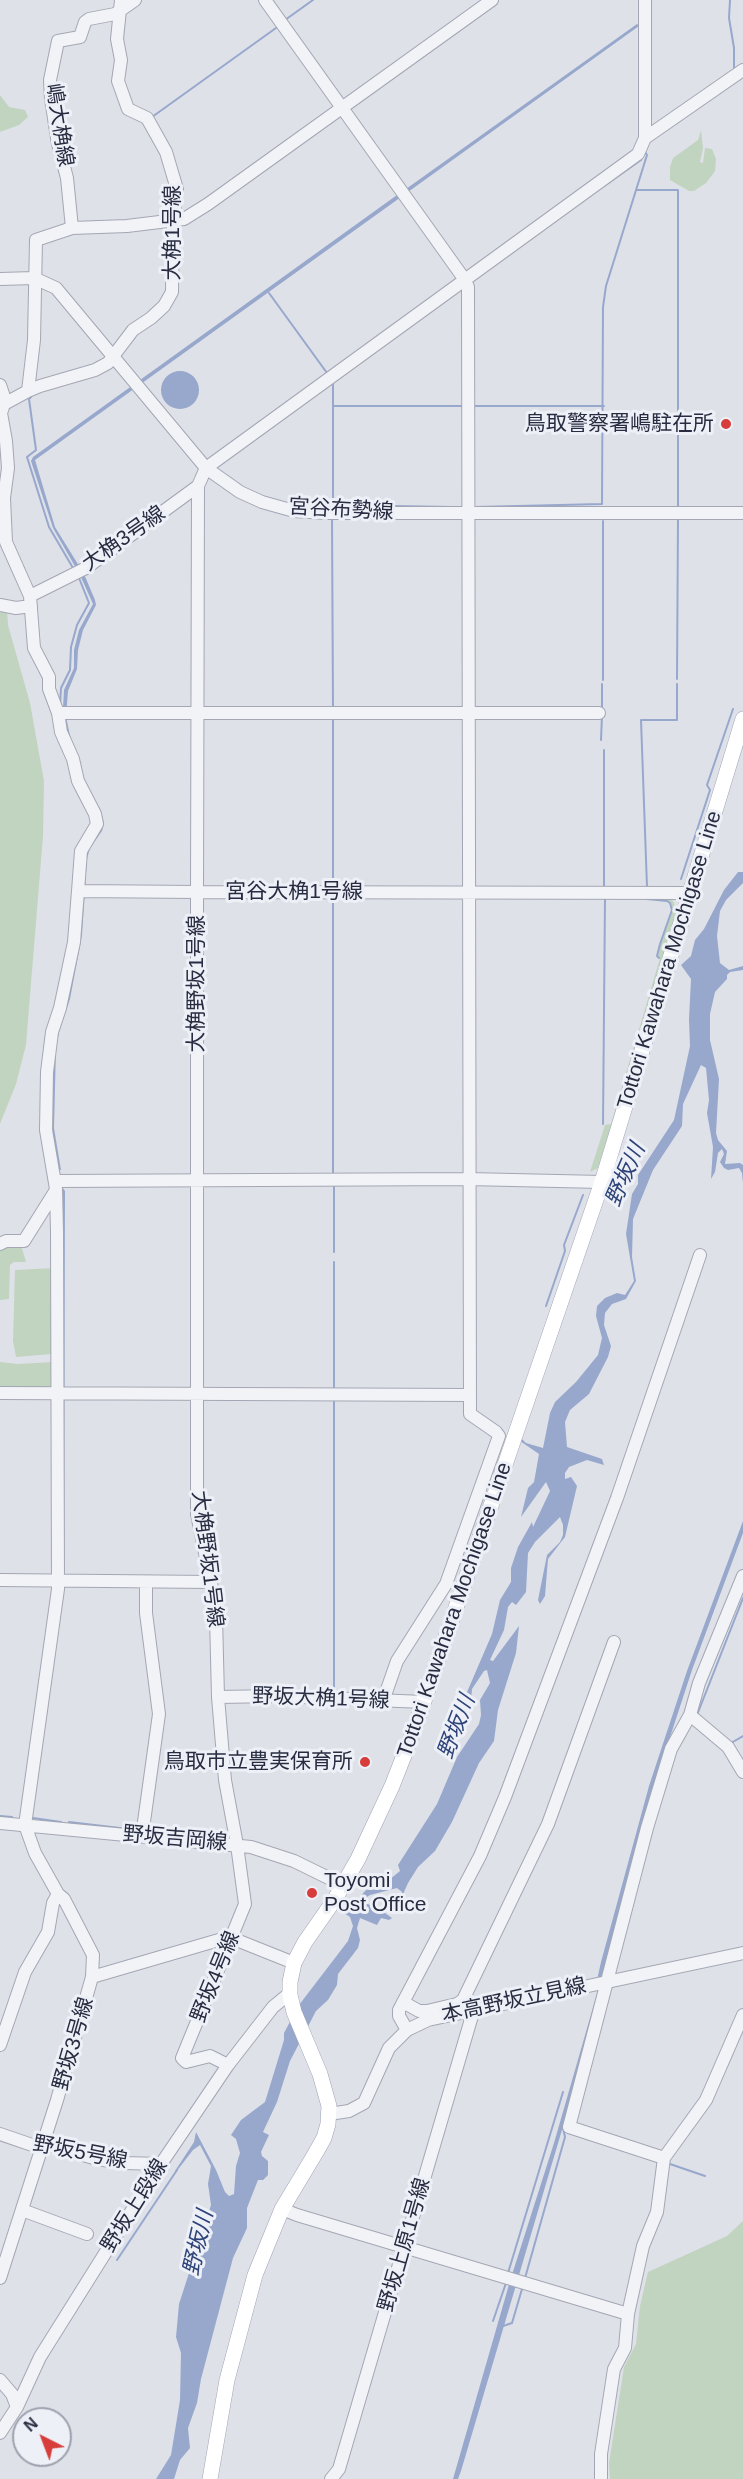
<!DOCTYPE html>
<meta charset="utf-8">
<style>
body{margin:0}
#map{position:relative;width:743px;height:2479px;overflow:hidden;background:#dfe1e9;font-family:Helvetica,sans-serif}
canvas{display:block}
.north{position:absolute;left:12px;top:2407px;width:60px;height:60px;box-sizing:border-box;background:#eef0f7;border:2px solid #9ea2ae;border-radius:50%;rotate:318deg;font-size:16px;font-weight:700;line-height:24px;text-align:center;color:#272c41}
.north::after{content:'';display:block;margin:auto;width:21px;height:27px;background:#d73d3b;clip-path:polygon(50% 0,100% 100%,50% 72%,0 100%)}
</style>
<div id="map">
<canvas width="743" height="2479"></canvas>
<div class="north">N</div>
</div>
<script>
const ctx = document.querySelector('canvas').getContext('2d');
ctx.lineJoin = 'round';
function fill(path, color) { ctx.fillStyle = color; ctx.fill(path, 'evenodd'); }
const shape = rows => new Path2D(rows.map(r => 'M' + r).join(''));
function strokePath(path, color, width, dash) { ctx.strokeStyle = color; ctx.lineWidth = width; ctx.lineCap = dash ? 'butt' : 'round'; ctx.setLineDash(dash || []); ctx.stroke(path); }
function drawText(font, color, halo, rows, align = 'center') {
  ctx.font = font + ' Helvetica,"Noto Sans JP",sans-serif'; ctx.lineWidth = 6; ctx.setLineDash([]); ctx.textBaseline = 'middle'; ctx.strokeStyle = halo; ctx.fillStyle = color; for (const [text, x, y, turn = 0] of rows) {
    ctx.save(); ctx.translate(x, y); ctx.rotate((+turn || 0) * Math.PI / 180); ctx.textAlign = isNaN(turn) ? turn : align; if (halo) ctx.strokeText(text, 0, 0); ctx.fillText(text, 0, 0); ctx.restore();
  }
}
fill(shape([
 [0,95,9,107,25,110,28,117,19,125,0,132],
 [701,130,703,148,700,162,703,163,705,148,712,149,716,159,715,171,706,183,694,191,689,191,670,180,670,167,673,158,698,140],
 [0,607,7,608,8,625,30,703,44,781,43,836,26,1045,16,1084,0,1124],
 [644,896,668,896,673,901,678,913,598,1168,590,1172,605,1125,611,1124,660,958,658,956,660,944,673,910,671,903,667,901,647,899],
 [21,1245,26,1262,14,1262,10,1265,9,1299,0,1300,0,1248],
 [55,1268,51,1354,16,1357,13,1341,15,1270],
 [0,1362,18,1364,53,1362,55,1389,0,1391],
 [743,2221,743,2479,610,2479,609,2463,624,2367,636,2344,640,2306,648,2272,727,2236]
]), '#c1d4bf');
fill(shape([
 [637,24,639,26,35,460,55,527,84,574,95,600,96,605,83,630,78,650,77,669,68,691,66,717,71,740,80,760,84,780,101,811,104,823,102,831,90,848,87,859,82,935,70,999,59,1032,56,1048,54,1128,61,1170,58,1170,51,1139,53,1048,87,847,100,829,68,740,63,709,64,690,74,668,74,650,79,630,93,604,80,575,53,528,31,461,33,457,397,195,340,115,341,114,399,194],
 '161 390a19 19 0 1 1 38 0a19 19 0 1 1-38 0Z',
 [738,872,743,872,743,883,726,900,720,911,717,936,720,963,729,970,743,966,743,970,730,972,727,975,727,979,715,992,710,1014,710,1040,719,1079,716,1133,718,1140,727,1151,725,1164,740,1163,743,1165,743,1183,742,1173,739,1168,728,1170,724,1168,720,1162,724,1154,722,1149,718,1153,715,1172,711,1179,713,1147,707,1113,709,1100,706,1068,701,1065,683,1104,682,1126,653,1170,633,1219,632,1257,636,1281,626,1299,612,1304,605,1313,604,1325,611,1346,608,1357,589,1394,570,1410,565,1422,567,1447,602,1459,604,1465,587,1460,569,1467,565,1473,565,1479,571,1477,577,1486,565,1537,548,1559,545,1596,540,1604,538,1600,547,1555,560,1542,563,1535,563,1525,560,1517,535,1542,528,1553,526,1592,516,1605,512,1602,508,1607,504,1630,490,1660,493,1661,519,1626,516,1653,498,1710,494,1741,479,1763,452,1822,435,1851,418,1867,408,1883,404,1892,403,1903,402,1892,397,1888,370,1895,364,1899,365,1903,378,1908,392,1918,389,1920,381,1918,377,1925,360,1918,357,1928,360,1940,358,1948,338,1974,337,1985,328,2000,316,2011,290,2061,277,2102,263,2132,269,2135,261,2152,262,2156,268,2161,268,2175,263,2180,258,2180,247,2208,247,2228,233,2258,201,2379,197,2403,188,2428,190,2448,180,2460,174,2479,156,2479,171,2455,180,2400,181,2353,176,2337,179,2304,211,2205,208,2184,211,2166,200,2145,193,2150,176,2172,175,2171,194,2142,196,2132,216,2170,225,2192,229,2196,234,2194,236,2166,240,2153,236,2139,231,2135,241,2120,265,2102,284,2040,284,2033,299,2005,348,1941,353,1926,350,1917,341,1911,343,1909,347,1911,349,1909,366,1890,384,1884,400,1871,398,1865,437,1804,457,1757,479,1724,481,1715,480,1700,490,1683,487,1670,484,1671,472,1689,471,1702,468,1703,464,1699,492,1634,500,1600,511,1582,511,1568,518,1547,532,1522,533,1527,550,1491,546,1482,521,1517,528,1488,534,1482,539,1454,520,1441,521,1438,526,1443,543,1448,550,1413,555,1402,576,1382,598,1355,602,1338,596,1316,597,1306,605,1298,617,1293,625,1295,634,1281,626,1234,632,1194,638,1184,638,1175,674,1120,690,1046,689,1019,691,979,681,965,691,956,695,940,704,929,724,890],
 [62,1187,65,1191,64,1575,144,1587,68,1586,64,1588,30,1819,62,1588],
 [743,1521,743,1533,692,1670,654,1786,580,2069,461,2471,458,2479,453,2479,510,2281,554,2143,598,1990,597,1980,601,1962,649,1786,687,1671]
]), '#97a8cc');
strokePath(shape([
 [730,0,729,18,734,48,734,68],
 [285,20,313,0],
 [152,117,276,28],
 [604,186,641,160],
 [636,190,678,190,678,508],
 [269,293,327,373],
 [333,382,333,505,452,507],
 [31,397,29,399,36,450,27,457,49,527,73,568],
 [333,406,464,406],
 [472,406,604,406],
 [475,507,602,504,603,307,606,286,647,155,645,152],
 [332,519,333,709],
 [677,679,678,518],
 [603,680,603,521],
 [60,705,61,688,70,670,71,647,77,625,89,603,79,578],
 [602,710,602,684],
 [333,717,333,888],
 [601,740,602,715],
 [604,750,604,889],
 [681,879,710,790,707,785,733,709],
 [647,887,641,720,677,720,677,684],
 [333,897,333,1173],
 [647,899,667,901,670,903,672,910,660,944,657,956,659,958],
 [603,1124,605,898],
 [334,1187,334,1252],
 [334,1262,334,1391],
 [546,1306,565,1251,564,1245,583,1195],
 [334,1695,334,1399],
 [697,1715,743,1598],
 [731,1743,743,1736],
 [0,1816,12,1817],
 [33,1818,61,1822],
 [69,1822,137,1830],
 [147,1830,226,1838,229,1835],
 [670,2164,705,2176],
 [117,2260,177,2170],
 [508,2273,563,2092],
 [525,2278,565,2137,563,2128],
 [493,2321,506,2283],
 [500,2327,512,2323,522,2289]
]), '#97a8cc', 2);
const minor = shape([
 [135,0,115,14,89,19,85,22,80,37,58,41,50,80,51,99,58,144,67,178,72,228,36,240,34,340,28,391,4,404,1,413,6,441,8,468,4,498,6,542,30,596,34,648,49,677,49,689,58,713,61,732,73,759,78,781,95,814,97,824,81,851,78,891,197,892,197,1514,211,1582,216,1617,218,1697,225,1780,237,1845,245,1904,182,2058,186,2062,210,2056,228,2065],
 [265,0,465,280,468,287,470,1414,496,1432,499,1436,446,1584,397,1661,383,1701],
 [645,138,743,70],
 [72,228,127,226,184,219,208,204,492,0],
 [0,279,34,278,56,288,206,468,240,492,262,502,294,511,326,513,743,513],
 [0,385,6,403],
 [28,391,40,386,95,370,108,363,133,330,151,318,164,306,172,292,173,220,177,189,166,152,147,118,128,109,118,81,121,60,117,39,121,0],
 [198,486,197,892,690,893],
 [30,596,86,568,198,486,206,468,638,154,645,138,645,0],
 [0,605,16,608,31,606],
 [58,713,599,713],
 [55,1181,468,1179,602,1182],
 [0,1244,6,1241,24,1241,56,1190],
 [0,1393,470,1395],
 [0,1580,211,1582],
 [218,1697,277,1696,424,1702],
 [690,1715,728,1747,743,1772],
 [0,1823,251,1847,294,1861,343,1885],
 [142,1836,159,1714,146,1613,146,1583],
 [58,1894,64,1899,93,1955,92,1977],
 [403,2002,419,2011,427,2011,457,2004,463,2000,548,1824,614,1642],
 [407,2030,399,2016,399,2010,480,1856,505,1797,617,1498,700,1255],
 [0,2045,25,1972,48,1932,53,1903,58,1894,35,1853,25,1825,58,1589,57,1232,56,1189,46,1130,47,1072,52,1032,60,1008,74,942,78,891],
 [329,2114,349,2111,364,2103,389,2048,407,2030,428,2020,743,1953],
 [0,2134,38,2147,48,2145,97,2159,124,2163,161,2164],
 [664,2158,569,2127,647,1828,671,1749,690,1715,699,1683,743,1576],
 [282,2209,297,2215,628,2314],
 [22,2210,87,2234],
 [0,2278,57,2100,92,1977,229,1937,294,1963],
 [0,2380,12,2394,17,2407],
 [0,2433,17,2407,40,2357,161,2164,228,2065,273,2007,290,1993],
 [331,2479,339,2469,474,2009],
 [601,2479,601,2454,614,2369,625,2348,628,2314,643,2246,657,2212,664,2158,706,2100,743,2015]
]);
const major = shape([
 [210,2479,227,2380,255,2275,282,2209,315,2154,324,2138,328,2124,329,2106,320,2074,294,2012,290,1995,290,1982,294,1963,305,1942,335,1899,358,1859,392,1786,414,1730,602,1182,743,719]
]);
strokePath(minor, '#a4a7b3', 14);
strokePath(major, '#9da3b6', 16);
strokePath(minor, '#f2f3f7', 12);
strokePath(major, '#fff', 15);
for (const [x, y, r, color] of [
 [726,424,6,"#d73d3b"],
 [365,1762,6,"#d73d3b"],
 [312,1893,6,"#d73d3b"]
]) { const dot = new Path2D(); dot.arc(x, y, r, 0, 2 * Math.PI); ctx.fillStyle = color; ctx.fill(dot); strokePath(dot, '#eef0f7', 2); }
drawText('21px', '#272c41', '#eef0f7', [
 ["嶋大桷線",59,125,81],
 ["大桷1号線",173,233,-90],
 ["宮谷布勢線",341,510,3],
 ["大桷3号線",124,539,-35],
 ["宮谷大桷1号線",294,892],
 ["Tottori Kawahara Mochigase Line",670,960,-73],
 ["大桷野坂1号線",197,984,-90],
 ["大桷野坂1号線",207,1559,83],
 ["Tottori Kawahara Mochigase Line",455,1610,-71],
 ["野坂大桷1号線",321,1699,2],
 ["野坂吉岡線",175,1839,5],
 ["野坂4号線",216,1977,-68],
 ["本高野坂立見線",514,2001,-12],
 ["野坂3号線",74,2044,-74],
 ["野坂5号線",80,2153,11],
 ["野坂上段線",135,2206,-58],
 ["野坂上原1号線",405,2245,-74]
]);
drawText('21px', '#272c41', '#eef0f7', [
 ["鳥取警察署嶋駐在所",714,424],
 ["鳥取市立豊実保育所",353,1762],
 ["Toyomi",324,1881,"left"],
 ["Post Office",324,1905,"left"]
], 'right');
drawText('italic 22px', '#2e4378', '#eef0f7', [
 ["野坂川",626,1175,-66],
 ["野坂川",457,1727,-69],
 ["野坂川",199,2243,-77]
]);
</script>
